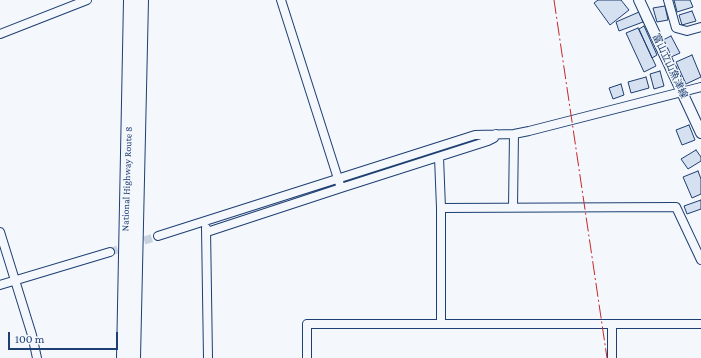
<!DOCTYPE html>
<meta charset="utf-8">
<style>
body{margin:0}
#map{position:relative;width:701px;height:358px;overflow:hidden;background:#f4f7fb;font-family:"Crimson Pro",serif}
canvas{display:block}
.scale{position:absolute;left:8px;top:332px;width:110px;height:18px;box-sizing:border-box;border:2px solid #1d3f73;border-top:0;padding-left:5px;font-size:12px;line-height:14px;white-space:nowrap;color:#1d3f73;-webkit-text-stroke:3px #f4f7fb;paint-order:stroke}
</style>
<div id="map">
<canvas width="701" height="358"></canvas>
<div class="scale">100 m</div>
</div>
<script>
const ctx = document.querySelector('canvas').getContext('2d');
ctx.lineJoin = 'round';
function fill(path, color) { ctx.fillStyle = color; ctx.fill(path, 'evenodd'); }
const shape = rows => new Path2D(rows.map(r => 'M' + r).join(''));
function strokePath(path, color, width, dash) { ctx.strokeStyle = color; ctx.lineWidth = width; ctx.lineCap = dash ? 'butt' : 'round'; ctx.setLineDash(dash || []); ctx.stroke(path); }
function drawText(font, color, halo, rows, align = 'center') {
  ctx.font = font + ' "Crimson Pro","Noto Sans JP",serif'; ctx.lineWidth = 3; ctx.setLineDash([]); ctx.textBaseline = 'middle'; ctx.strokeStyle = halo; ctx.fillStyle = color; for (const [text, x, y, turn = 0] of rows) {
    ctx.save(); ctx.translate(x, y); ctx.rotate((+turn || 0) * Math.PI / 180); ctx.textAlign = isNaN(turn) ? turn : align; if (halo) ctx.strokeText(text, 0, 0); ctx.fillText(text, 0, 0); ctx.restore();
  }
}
const building = shape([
 [598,0,621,0,629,10,610,25,594,3,598,0],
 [674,0,690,0,693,7,677,12,674,0],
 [665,6,668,20,657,22,653,8,665,6],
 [692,11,696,21,682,25,679,15,692,11],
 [639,12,643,22,619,31,616,22,639,12],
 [644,26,657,55,652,58,639,29,644,26],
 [638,28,656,66,644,72,626,33,638,28],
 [671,36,680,53,671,57,663,40,671,36],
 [692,55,701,77,686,84,676,62,692,55],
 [660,71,664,86,654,89,650,74,660,71],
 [646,77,649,88,631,93,628,82,646,77],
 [621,84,624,95,613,99,609,88,621,84],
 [689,125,695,140,682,145,676,130,689,125],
 [696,150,701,157,701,161,688,169,681,159,696,150],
 [698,171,701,179,701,194,692,198,683,177,698,171],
 [701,200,701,209,687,214,684,206,701,200]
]);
fill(building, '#d5e0f0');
strokePath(building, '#1d3f73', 1);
strokePath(shape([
 [110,252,158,236]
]), '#c9d2e0', 8, [8, 4]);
const minor = shape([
 [668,0,676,28,687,31,701,27],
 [0,34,87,0],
 [439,157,441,208,441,324],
 [341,188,488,141,494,138,496,134],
 [513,207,514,134],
 [441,208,676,207,701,260],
 [206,228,208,358],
 [0,232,32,335,37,358],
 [207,232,341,188,281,0],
 [158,236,475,135,514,134,529,131,701,87],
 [0,285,110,252],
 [612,324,612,358],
 [307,358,307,324,701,324]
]);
const major = shape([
 [639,0,701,133]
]);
const highway = shape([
 [123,358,130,0],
 [134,358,142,0]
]);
strokePath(minor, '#1d3f73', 10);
strokePath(major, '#1d3f73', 12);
strokePath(highway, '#1d3f73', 14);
strokePath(minor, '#f4f7fb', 8);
strokePath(major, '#f4f7fb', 10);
strokePath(highway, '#f4f7fb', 12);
strokePath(shape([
 [554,0,607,358]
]), '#c62828', 1, [14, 3, 2, 3]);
drawText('10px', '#1d3f73', '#f4f7fb', [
 ["富山立山魚津線",670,66,65],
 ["National Highway Route 8",127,179,-88]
]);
</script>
